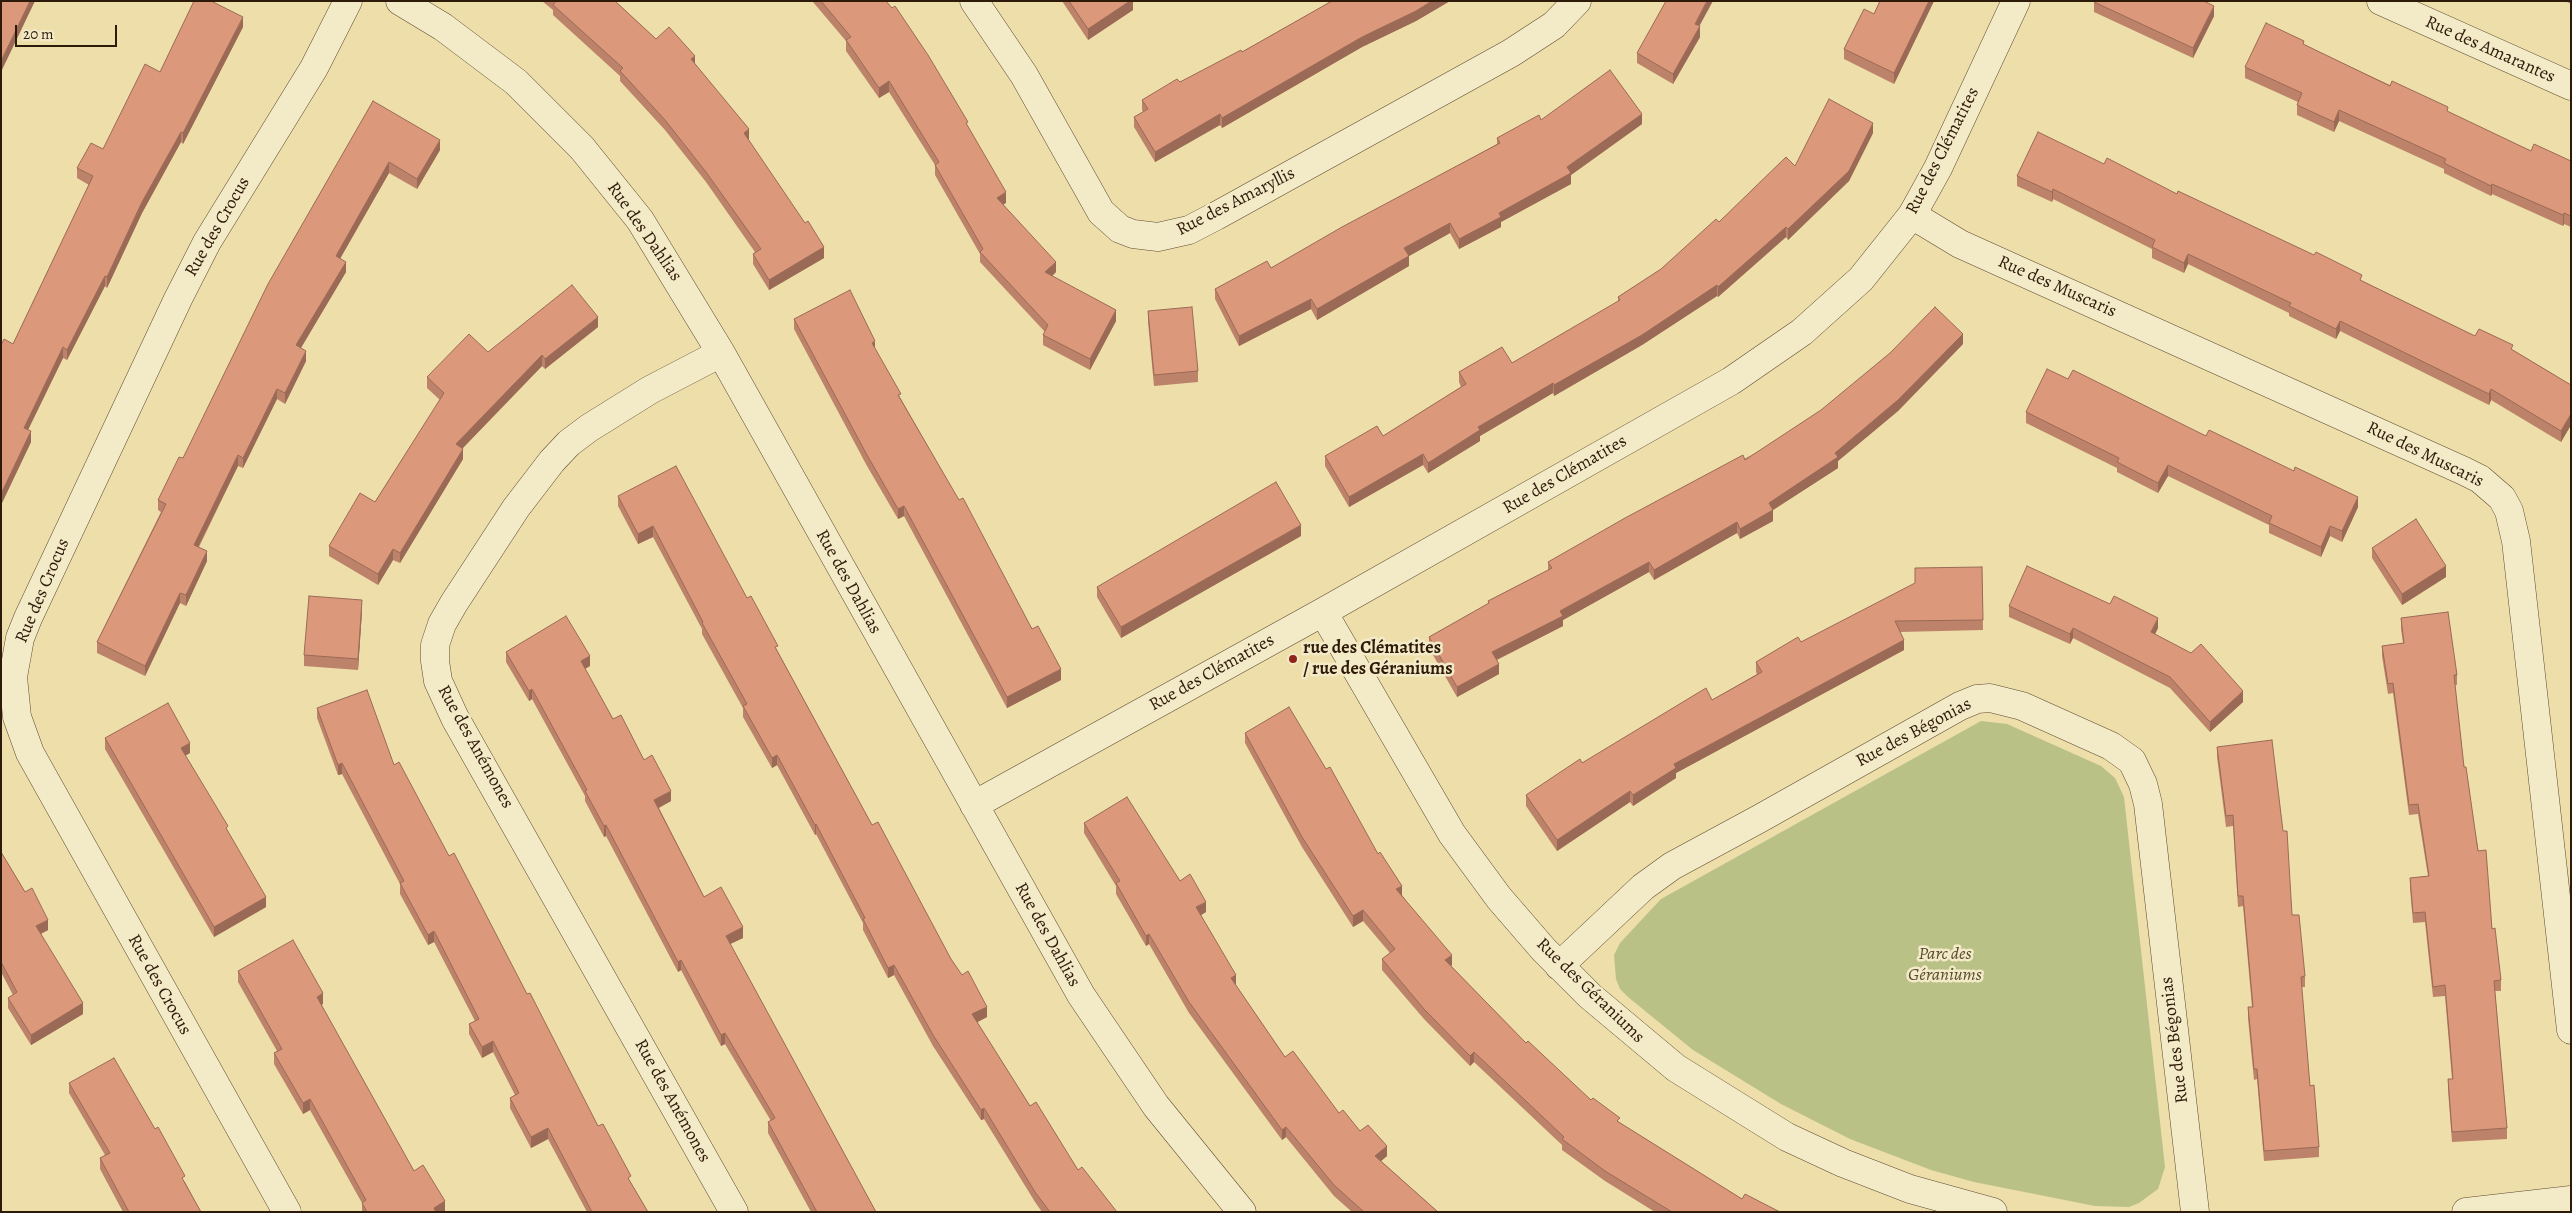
<!DOCTYPE html>
<meta charset="utf-8">
<style>
body{margin:0}
#map{position:relative;width:2572px;height:1213px;overflow:hidden;background:#eddeaa;font-family:Alegreya,serif}
canvas{display:block}
.frame{position:absolute;inset:0;border:2px solid #2d1a08;pointer-events:none}
.scale{position:absolute;left:15px;top:25px;width:102px;height:22px;box-sizing:border-box;border:2px solid #2d1a08;border-top:0;padding-left:6px;font-size:15px;line-height:18px;white-space:nowrap;color:#2d1a08;-webkit-text-stroke:4px #f3eac8;paint-order:stroke}
</style>
<div id="map">
<canvas width="2572" height="1213"></canvas>
<div class="frame"></div>
<div class="scale">20 m</div>
</div>
<script>
const ctx = document.querySelector('canvas').getContext('2d');
ctx.lineJoin = 'round';
function fill(path, color) { ctx.fillStyle = color; ctx.fill(path, 'evenodd'); }
const shape = rows => new Path2D(rows.map(r => 'M' + r).join(''));
function strokePath(path, color, width, dash) { ctx.strokeStyle = color; ctx.lineWidth = width; ctx.lineCap = dash ? 'butt' : 'round'; ctx.setLineDash(dash || []); ctx.stroke(path); }
function drawText(font, color, halo, rows, align = 'center') {
  ctx.font = font + ' Alegreya,serif'; ctx.lineWidth = 5; ctx.setLineDash([]); ctx.textBaseline = 'middle'; ctx.strokeStyle = halo; ctx.fillStyle = color; for (const [text, x, y, turn = 0] of rows) {
    ctx.save(); ctx.translate(x, y); ctx.rotate((+turn || 0) * Math.PI / 180); ctx.textAlign = isNaN(turn) ? turn : align; if (halo) ctx.strokeText(text, 0, 0); ctx.fillText(text, 0, 0); ctx.restore();
  }
}
fill(shape([
 [1981,721,2007,724,2101,766,2115,778,2124,797,2165,1167,2158,1189,2139,1203,2129,1207,2095,1206,1974,1182,1931,1170,1850,1139,1781,1104,1693,1050,1628,997,1620,989,1616,979,1614,955,1620,943,1661,899]
]), '#bac187');
const minor = shape([
 [400,1,443,27,516,82,582,148,640,220,721,353,1081,995,1156,1106,1242,1212],
 [974,1,1024,75,1101,212,1120,229,1133,234,1158,237,1189,230,1216,216,1511,53,1554,25,1577,1],
 [2381,1,2571,86],
 [1912,215,1960,244,2464,471,2480,479,2502,498,2509,511,2516,541,2571,1030],
 [721,353,650,390,589,428,569,443,552,461,516,508,454,603,442,624,435,645,435,661,438,681,455,718,734,1212],
 [1323,612,1452,834,1499,898,1544,950,1590,996,1676,1068,1787,1137,1843,1163,1910,1189,1993,1212],
 [974,805,1323,612,1731,381,1802,332,1861,279,1912,215,1938,168,2016,1],
 [1559,966,1643,887,1672,866,1759,819,1960,706,1977,699,1990,698,2022,706,2111,746,2132,761,2143,784,2148,804,2195,1212],
 [287,1212,30,753,17,717,13,677,20,638,28,618,178,299,207,242,314,68,348,1],
 [2466,1212,2571,1200]
]);
strokePath(minor, '#5d4b30', 29);
strokePath(minor, '#f3eac8', 28);
fill(shape([
 [542,1,615,1,656,39,695,64,749,139,748,140,824,258,769,290,753,264,753,254,755,252,706,182,665,130,620,81,620,76,553,15,553,10],
 [813,1,886,1,968,127,1006,203,1003,204,1056,272,1052,276,1116,321,1090,370,1043,345,1043,335,1045,332,980,262,980,254,935,175,935,165,889,92,879,98,846,51,846,41,813,2],
 [1062,1,1133,1,1133,10,1088,40],
 [1332,1,1450,1,1416,21,1362,47,1222,128,1220,125,1155,162,1134,127,1134,117,1143,112,1142,110,1142,100,1242,52],
 [1880,1,1934,1,1894,84,1844,59,1844,49,1874,14],
 [2565,1,2571,1,2571,4],
 [2094,2,2214,16,2193,58,2094,12],
 [1699,26,1700,37,1673,84,1637,63,1637,53],
 [243,27,183,144,181,142,142,213,107,288,105,286,67,360,63,358,28,430,31,442,1,505,13,344,89,185,77,178,77,168,103,149,160,72],
 [2304,45,2531,151,2571,161,2571,227,2564,224,2563,226,2492,194,2491,196,2444,173,2444,169,2339,121,2334,132,2297,115,2297,105,2298,102,2245,78,2245,67],
 [373,101,440,150,417,189,389,173,340,258,346,272,301,348,306,361,285,404,277,399,243,468,238,466,199,547,207,561,186,606,180,603,145,676,97,653,97,642,161,512,158,510,158,500,183,458],
 [1541,120,1642,124,1571,175,1571,184,1501,222,1501,227,1459,249,1450,233,1409,256,1409,266,1317,320,1311,309,1239,346,1215,299,1215,289,1271,268,1497,144,1497,138],
 [1873,133,1849,181,1788,240,1786,237,1718,297,1717,296,1642,345,1554,396,1553,393,1480,436,1480,441,1428,473,1423,465,1349,507,1325,466,1325,456,1383,436,1461,387,1459,382,1459,372,1512,363,1618,302,1618,297,1661,269,1719,222,1795,166],
 [2104,164,2177,194,2362,281,2475,336,2513,350,2571,385,2571,425,2561,442,2491,400,2489,405,2340,331,2336,339,2289,316,2289,313,2188,264,2184,273,2152,258,2152,249,2053,199,2052,202,2017,186,2017,176],
 [1148,311,1198,371,1198,382,1154,386,1148,322],
 [794,319,875,349,901,399,1061,680,1007,708,904,516,898,519,867,466,794,329],
 [598,327,545,369,542,366,463,448,463,459,400,563,393,560,378,585,329,556,329,546,375,502,440,400,427,388,427,377],
 [1963,344,1898,411,1838,461,1838,468,1773,510,1773,521,1740,539,1737,533,1654,580,1649,572,1563,620,1563,626,1497,660,1499,674,1457,697,1429,648,1429,637,1488,604,1488,601,1548,570,1548,562],
 [2068,379,2206,436,2358,507,2342,542,2330,536,2321,557,2269,533,2269,525,2168,476,2158,493,2117,472,2117,468,2026,423,2026,412],
 [618,496,747,598,778,652,872,825,951,959,987,1017,977,1022,1030,1106,1078,1170,1117,1212,1042,1212,1035,1202,984,1119,981,1120,933,1046,894,975,888,978,863,930,863,923,816,834,815,835,777,765,772,768,743,717,743,708,702,634,702,629,653,537,638,544,618,506],
 [1301,536,1121,638,1097,597,1097,587],
 [2372,548,2446,577,2402,605,2372,558],
 [1982,567,1983,630,1900,632,1904,650,1676,773,1676,778,1633,806,1630,802,1557,851,1526,806,1526,795,1582,763,1712,700,1757,674,1756,672,1756,662,1801,642],
 [2009,606,2158,628,2155,634,2243,702,2210,732,2170,688,2073,638,2070,644,2009,617],
 [362,611,358,670,304,666,304,655],
 [2401,618,2457,675,2457,685,2455,685,2464,767,2501,980,2501,991,2495,991,2507,1128,2507,1139,2452,1142,2448,1090,2448,1079,2452,1079,2445,996,2433,997,2425,922,2413,923,2410,888,2410,878,2428,876,2418,814,2409,815,2393,693,2388,694,2382,656,2382,646,2403,643,2401,629],
 [506,652,590,666,585,669,613,719,644,760,671,801,659,808,704,897,743,938,730,944,876,1212,811,1212,768,1133,768,1122,771,1121,725,1044,721,1046,681,970,678,972,606,836,604,837,585,801,585,796,532,699,529,701,506,662],
 [317,708,394,765,449,856,527,994,598,1126,648,1212,587,1212,548,1139,531,1148,510,1108,510,1098,515,1095,493,1052,482,1058,469,1034,469,1024,475,1021,434,942,428,945,400,894,400,884,342,774,338,775,317,718],
 [1245,733,1326,769,1378,854,1402,895,1452,965,1451,966,1526,1043,1591,1100,1620,1123,1742,1199,1780,1212,1655,1212,1605,1181,1562,1150,1562,1145,1474,1062,1470,1066,1424,1019,1382,970,1382,959,1390,953,1363,921,1353,927,1302,847,1245,743],
 [105,738,190,753,185,756,228,832,266,907,214,937,105,749],
 [2217,747,2292,915,2305,976,2305,987,2301,987,2310,1086,2319,1147,2319,1157,2264,1161,2257,1079,2254,1080,2248,1018,2248,1007,2252,1007,2243,906,2238,907,2233,826,2226,827,2217,757],
 [1084,823,1180,881,1206,912,1201,915,1236,985,1236,986,1285,1057,1339,1113,1360,1131,1387,1156,1381,1161,1438,1212,1352,1212,1334,1196,1286,1137,1282,1140,1189,1013,1149,944,1146,946,1116,894,1116,886,1084,833],
 [1,852,48,930,41,934,83,1014,31,1045,8,1008,8,998,13,995,1,972],
 [238,971,323,1004,321,1005,414,1171,445,1211,362,1212,362,1203,310,1110,303,1114,274,1064,274,1053,277,1051,238,982],
 [69,1083,185,1182,201,1212,123,1212,100,1169,100,1158,105,1155,69,1093]
]), '#bd836a');
fill(shape([
 [30,1,35,1,1,72,1,61],
 [1130,1,1133,1,1133,10,1088,40,1088,29],
 [1432,1,1450,1,1416,21,1362,47,1222,128,1222,118,1362,37],
 [1707,1,1713,1,1695,34,1695,24],
 [1929,1,1934,1,1894,84,1894,73],
 [2214,6,2214,16,2193,58,2193,48],
 [243,17,243,27,183,144,183,133],
 [1700,26,1700,37,1673,84,1673,74],
 [695,56,695,66,691,59],
 [889,81,889,92,879,98,879,88],
 [2339,110,2339,121,2334,132,2334,122],
 [1220,114,1220,125,1155,162,1155,152],
 [1642,114,1642,124,1571,175,1571,184,1501,222,1501,227,1459,249,1459,239,1567,167],
 [1873,123,1873,133,1849,181,1788,240,1788,229],
 [749,129,749,139,744,143,744,133],
 [181,132,181,142,142,213,107,288,107,277,142,202],
 [440,140,440,150,417,189,417,179],
 [389,162,389,173,336,266,336,256],
 [2492,184,2492,194,2491,196,2491,186],
 [2053,189,2053,199,2052,202,2052,192],
 [1006,192,1006,203,997,208,997,198],
 [2564,213,2564,224,2563,226,2563,215],
 [1450,223,1450,233,1409,256,1409,266,1317,320,1317,309,1404,248],
 [1786,227,1786,237,1718,297,1718,287],
 [824,247,824,258,769,290,769,280],
 [2188,254,2188,264,2184,273,2184,263],
 [346,262,346,272,296,356,296,345],
 [1056,262,1056,272,1045,283,1045,272],
 [105,276,105,286,67,360,67,350],
 [1717,285,1717,296,1642,345,1554,396,1554,385],
 [1311,299,1311,309,1239,346,1239,336],
 [1116,310,1116,321,1090,370,1090,359],
 [598,317,598,327,545,369,545,359],
 [2340,321,2340,331,2336,339,2336,329],
 [1963,334,1963,344,1898,411,1838,461,1838,468,1773,510,1773,521,1740,539,1740,529,1769,503,1835,453],
 [875,341,875,351,872,343],
 [63,347,63,358,24,438,24,428],
 [306,351,306,361,285,404,285,393],
 [542,355,542,366,456,455,456,444],
 [1553,383,1553,393,1480,436,1480,441,1428,473,1428,463,1478,427],
 [277,389,277,399,243,468,243,458],
 [2491,389,2491,400,2489,405,2489,394],
 [2571,414,2571,425,2561,442,2561,431],
 [31,431,31,442,1,505,1,494],
 [463,449,463,459,400,563,400,553],
 [1423,454,1423,465,1349,507,1349,497],
 [238,455,238,466,194,555,194,545],
 [2168,465,2168,476,2158,493,2158,483],
 [2358,497,2358,507,2342,542,2342,531],
 [904,506,904,516,898,519,898,509],
 [1737,522,1737,533,1654,580,1654,570],
 [1301,525,1301,536,1121,638,1121,627],
 [653,526,653,537,638,544,638,534],
 [2330,526,2330,536,2321,557,2321,547],
 [393,549,393,560,378,585,378,574],
 [207,551,207,561,186,606,186,595],
 [1649,562,1649,572,1563,620,1563,626,1492,662,1492,652,1560,611],
 [2446,566,2446,577,2402,605,2402,594],
 [180,593,180,603,145,676,145,666],
 [362,600,362,611,358,670,358,659],
 [2158,618,2158,628,2151,642,2151,632],
 [2073,628,2073,638,2070,644,2070,634],
 [1904,640,1904,650,1676,773,1676,778,1633,806,1633,795,1674,764],
 [590,656,590,666,581,671,581,661],
 [1499,664,1499,674,1457,697,1457,687],
 [1061,669,1061,680,1007,708,1007,697],
 [532,689,532,699,529,701,529,691],
 [2243,691,2243,702,2210,732,2210,722],
 [190,743,190,753,181,758,181,748],
 [777,755,777,765,772,768,772,758],
 [342,763,342,774,338,775,338,765],
 [671,791,671,801,654,810,654,800],
 [1630,791,1630,802,1557,851,1557,840],
 [816,824,816,834,815,835,815,825],
 [606,825,606,836,604,837,604,826],
 [1402,886,1402,896,1396,889],
 [266,897,266,907,214,937,214,927],
 [1206,902,1206,912,1196,918,1196,907],
 [1363,910,1363,921,1353,927,1353,916],
 [48,920,48,930,36,936,36,926],
 [743,927,743,938,726,946,726,936],
 [434,931,434,942,428,945,428,935],
 [1149,934,1149,944,1146,946,1146,936],
 [1452,955,1452,965,1445,971,1445,960],
 [681,960,681,970,678,972,678,962],
 [894,965,894,975,888,978,888,968],
 [1236,975,1236,985,1231,989,1231,978],
 [323,993,323,1004,317,1007,317,997],
 [83,1003,83,1014,31,1045,31,1035],
 [987,1007,987,1017,972,1025,972,1014],
 [725,1033,725,1044,721,1046,721,1035],
 [493,1041,493,1052,482,1058,482,1047],
 [1474,1052,1474,1062,1470,1066,1470,1056],
 [310,1099,310,1110,303,1114,303,1103],
 [984,1108,984,1119,981,1120,981,1110],
 [1286,1127,1286,1137,1282,1140,1282,1130],
 [548,1128,548,1139,531,1148,531,1137],
 [1387,1146,1387,1156,1375,1166,1375,1156],
 [445,1201,445,1211,434,1212,434,1208]
]), '#9a6a56');
const building = shape([
 [1,1,30,1,1,61,1,1],
 [194,1,211,1,243,17,183,133,181,132,142,202,107,277,105,276,67,350,63,347,24,428,31,431,1,494,1,345,4,339,13,344,93,176,77,168,91,143,103,149,145,64,160,72,194,1],
 [556,1,615,1,656,39,669,27,695,56,691,59,749,129,744,133,805,223,808,221,824,247,769,280,753,254,761,249,706,172,665,120,620,71,623,68,553,5,556,1],
 [821,1,886,1,892,8,895,6,928,55,968,122,966,123,1006,192,997,198,1056,262,1045,272,1116,310,1090,359,1043,335,1048,325,980,252,983,249,935,165,939,162,889,81,879,88,846,40,851,37,821,1],
 [1069,1,1130,1,1088,29,1069,1],
 [1332,1,1432,1,1416,11,1362,37,1222,118,1220,114,1155,152,1134,117,1148,109,1142,100,1177,79,1180,82,1241,50,1242,52,1332,1],
 [1666,1,1707,1,1695,24,1700,26,1673,74,1637,53,1666,1],
 [1880,1,1929,1,1894,73,1844,49,1864,9,1874,14,1880,1],
 [2094,1,2204,1,2214,6,2193,48,2094,2,2094,1],
 [2266,23,2304,41,2303,44,2390,86,2392,81,2448,107,2447,111,2531,151,2534,144,2571,161,2571,216,2564,213,2563,215,2492,184,2491,186,2444,163,2446,159,2339,110,2334,122,2297,105,2302,93,2245,67,2266,23],
 [1610,70,1642,114,1567,167,1571,173,1499,213,1501,217,1459,239,1450,223,1404,248,1409,256,1317,309,1311,299,1239,336,1215,289,1267,261,1271,268,1342,227,1500,143,1497,138,1539,115,1541,120,1610,70],
 [1829,99,1873,123,1849,171,1788,229,1786,227,1718,287,1717,285,1642,335,1554,385,1553,383,1478,427,1480,430,1428,463,1423,454,1349,497,1325,456,1377,426,1383,436,1466,384,1459,372,1502,347,1512,363,1620,300,1618,297,1661,269,1716,219,1719,222,1786,157,1795,166,1829,99],
 [373,101,440,140,417,179,389,162,336,256,346,262,296,345,306,351,285,393,277,389,243,458,238,455,194,545,207,551,186,595,180,593,145,666,97,642,166,504,158,500,179,457,183,458,268,284,373,101],
 [2038,132,2104,164,2107,158,2177,194,2178,191,2314,255,2316,252,2362,275,2360,280,2475,336,2479,329,2513,345,2511,349,2571,385,2571,414,2561,431,2491,389,2489,394,2340,321,2336,329,2289,306,2291,303,2188,254,2184,263,2152,247,2155,240,2053,189,2052,192,2017,176,2038,132],
 [572,285,598,317,545,359,542,355,456,444,463,449,400,553,393,549,378,574,329,546,360,493,375,502,444,393,427,377,469,334,488,352,572,285],
 [850,290,875,341,872,343,901,394,898,395,959,500,963,498,1032,629,1038,626,1061,669,1007,697,904,506,898,509,867,455,794,319,850,290],
 [1192,307,1198,371,1154,375,1148,311,1192,307],
 [1935,307,1963,334,1898,400,1835,453,1838,457,1769,503,1773,510,1740,529,1737,522,1654,570,1649,562,1560,611,1563,616,1492,652,1499,664,1457,687,1429,637,1489,603,1488,601,1552,568,1548,562,1625,518,1743,455,1745,460,1821,410,1890,353,1935,307],
 [2047,369,2068,379,2073,370,2206,436,2209,430,2294,471,2295,467,2358,497,2342,531,2330,526,2321,547,2269,523,2272,516,2168,465,2158,483,2117,462,2119,458,2026,412,2047,369],
 [676,466,747,598,751,596,778,646,775,647,872,825,878,822,951,959,962,975,968,971,987,1007,972,1014,1030,1106,1036,1102,1078,1170,1082,1167,1117,1212,1050,1212,1035,1192,984,1108,981,1110,933,1035,894,965,888,968,863,919,865,918,816,824,815,825,777,755,772,758,743,706,747,704,702,623,703,622,653,526,638,534,618,496,676,466],
 [1276,482,1301,525,1121,627,1097,587,1276,482],
 [2416,519,2446,566,2402,594,2372,548,2416,519],
 [2027,566,2110,604,2114,596,2158,618,2151,632,2191,653,2201,644,2243,691,2210,722,2170,677,2073,628,2070,634,2009,606,2027,566],
 [1982,567,1983,620,1895,621,1904,640,1674,764,1676,768,1633,795,1630,791,1557,840,1526,795,1580,759,1582,763,1706,688,1712,700,1762,672,1756,662,1798,637,1801,642,1915,583,1915,568,1982,567],
 [309,596,362,600,358,659,304,655,309,596],
 [2448,612,2457,675,2454,675,2464,767,2466,767,2478,851,2486,850,2492,929,2495,928,2501,980,2494,981,2507,1128,2452,1132,2448,1079,2453,1079,2445,985,2433,987,2425,912,2413,913,2410,878,2429,876,2418,804,2409,805,2393,683,2388,684,2382,646,2404,643,2401,618,2448,612],
 [566,616,590,656,581,661,613,719,621,715,644,760,652,755,671,791,654,800,704,897,721,887,743,927,726,936,876,1212,817,1212,768,1122,775,1118,725,1033,721,1035,681,960,678,962,606,825,604,826,585,791,587,790,532,689,529,691,506,652,566,616],
 [367,690,394,765,399,762,449,856,454,853,527,994,530,993,598,1126,603,1124,631,1176,628,1178,648,1212,592,1212,548,1128,531,1137,510,1098,519,1093,493,1041,482,1047,469,1024,479,1019,434,931,428,935,400,883,404,881,342,763,338,765,317,708,367,690],
 [168,703,190,743,181,748,228,826,226,828,266,897,214,927,105,738,168,703],
 [1289,707,1326,769,1330,767,1378,854,1380,852,1402,886,1396,889,1452,955,1445,960,1526,1043,1528,1041,1591,1100,1593,1098,1620,1118,1617,1121,1742,1199,1745,1194,1780,1212,1672,1212,1605,1171,1562,1139,1564,1137,1474,1052,1470,1056,1424,1009,1382,959,1395,949,1363,910,1353,916,1302,837,1245,733,1289,707],
 [2272,740,2283,831,2287,831,2292,915,2299,915,2305,976,2301,977,2310,1086,2314,1085,2319,1147,2264,1151,2257,1069,2254,1069,2248,1007,2253,1007,2243,896,2238,896,2233,815,2226,816,2217,747,2272,740],
 [1127,797,1180,881,1190,874,1206,902,1196,907,1236,975,1231,978,1285,1057,1293,1051,1339,1113,1343,1110,1360,1131,1368,1125,1387,1146,1375,1156,1438,1212,1364,1212,1334,1185,1286,1127,1282,1130,1189,1002,1149,934,1146,936,1116,883,1120,881,1084,823,1127,797],
 [1,852,25,892,32,888,48,920,36,926,83,1003,31,1035,8,998,17,992,1,962,1,852],
 [293,940,323,993,317,997,414,1171,423,1165,445,1201,434,1208,436,1212,367,1212,362,1203,366,1200,310,1099,303,1103,274,1053,282,1049,238,971,293,940],
 [114,1058,155,1129,158,1127,185,1176,182,1178,201,1212,129,1212,100,1158,110,1153,69,1083,114,1058]
]);
fill(building, '#dc987b');
strokePath(building, '#9a6a56', 1);
for (const [x, y, r, color] of [
 [1293,659,5,"#8f2418"]
]) { const dot = new Path2D(); dot.arc(x, y, r, 0, 2 * Math.PI); ctx.fillStyle = color; ctx.fill(dot); strokePath(dot, '#f3eac8', 2); }
drawText('18px', '#2d1a08', '#f3eac8', [
 ["Rue des Amarantes",2490,50,24],
 ["Rue des Clématites",1943,151,-63],
 ["Rue des Amaryllis",1236,202,-27],
 ["Rue des Crocus",218,227,-60],
 ["Rue des Dahlias",644,232,55],
 ["Rue des Muscaris",2057,287,24],
 ["Rue des Muscaris",2425,455,26],
 ["Rue des Clématites",1565,475,-30],
 ["Rue des Dahlias",848,582,61],
 ["Rue des Crocus",43,591,-67],
 ["Rue des Clématites",1212,673,-29],
 ["Rue des Bégonias",1914,733,-28],
 ["Rue des Anémones",475,747,61],
 ["Rue des Dahlias",1047,935,61],
 ["Rue des Crocus",159,985,61],
 ["Rue des Géraniums",1590,991,44],
 ["Rue des Bégonias",2175,1040,-97],
 ["Rue des Anémones",672,1101,61]
]);
drawText('bold 18px', '#2d1a08', '#f3eac8', [
 ["rue des Clématites",1303,649],
 ["/ rue des Géraniums",1303,670]
], 'left');
drawText('italic 18px', '#574c2e', '#f3eac8', [
 ["Parc des",1945,955],
 ["Géraniums",1945,976]
]);
</script>
